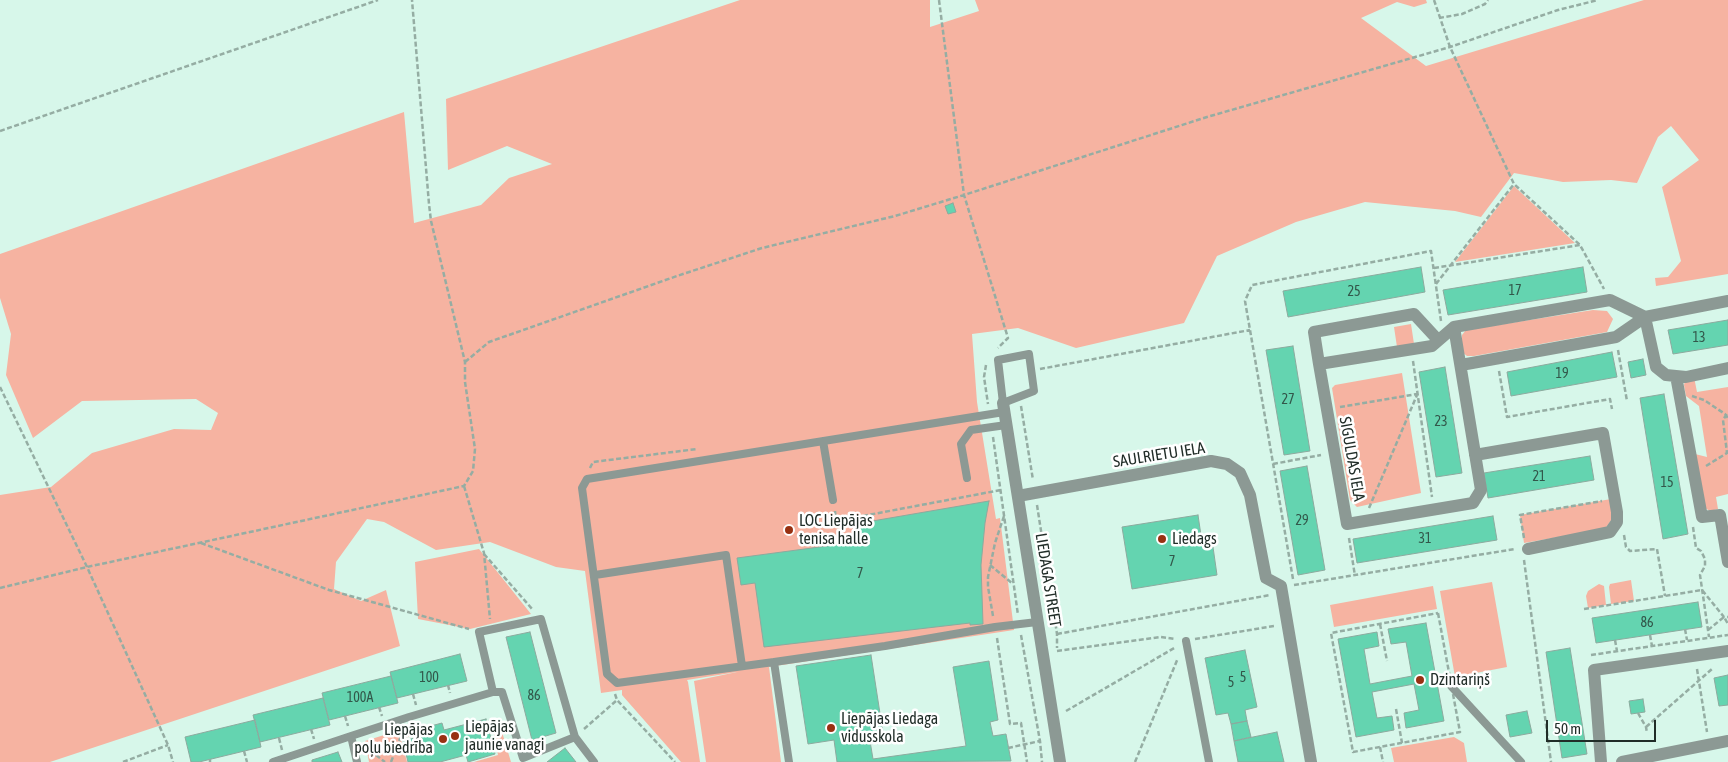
<!DOCTYPE html>
<meta charset="utf-8">
<style>
body{margin:0}
#map{position:relative;width:1728px;height:762px;overflow:hidden;background:#d7f7ea;font-family:"Asap Condensed",sans-serif}
canvas{display:block}
.scale{position:absolute;left:1546px;top:720px;width:110px;height:22px;box-sizing:border-box;border:2px solid #212d28;border-top:0;padding-left:6px;font-size:15px;line-height:18px;white-space:nowrap;color:#212d28;-webkit-text-stroke:4px #fff;paint-order:stroke}
</style>
<div id="map">
<canvas width="1728" height="762"></canvas>
<div class="scale">50 m</div>
</div>
<script>
const ctx = document.querySelector('canvas').getContext('2d');
ctx.lineJoin = 'round';
function fill(path, color) { ctx.fillStyle = color; ctx.fill(path, 'evenodd'); }
const shape = rows => new Path2D(rows.map(r => 'M' + r).join(''));
function strokePath(path, color, width, dash) { ctx.strokeStyle = color; ctx.lineWidth = width; ctx.lineCap = dash ? 'butt' : 'round'; ctx.setLineDash(dash || []); ctx.stroke(path); }
function drawText(font, color, halo, rows, align = 'center') {
  ctx.font = font + ' "Asap Condensed",sans-serif'; ctx.lineWidth = 5; ctx.setLineDash([]); ctx.textBaseline = 'middle'; ctx.strokeStyle = halo; ctx.fillStyle = color; for (const [text, x, y, turn = 0] of rows) {
    ctx.save(); ctx.translate(x, y); ctx.rotate((+turn || 0) * Math.PI / 180); ctx.textAlign = isNaN(turn) ? turn : align; if (halo) ctx.strokeText(text, 0, 0); ctx.fillText(text, 0, 0); ctx.restore();
  }
}
fill(shape([
 [740,0,930,0,930,27,979,11,975,0,1426,0,1427,3,1414,7,1397,2,1361,18,1426,66,1644,0,1728,0,1728,274,1656,286,1655,278,1668,277,1681,261,1662,187,1699,160,1671,126,1658,137,1637,183,1611,180,1563,182,1514,173,1481,217,1455,211,1365,202,1296,222,1217,256,1184,323,1076,348,1018,328,972,334,977,402,996,519,1000,518,1014,630,769,667,781,762,706,762,694,681,737,672,687,680,688,682,700,762,681,762,622,695,622,690,601,693,585,571,556,567,490,542,436,550,384,522,367,519,336,562,334,589,361,601,386,590,400,646,50,762,0,762,0,495,51,487,92,453,174,429,211,430,218,413,196,399,82,401,33,438,6,375,11,334,0,298,0,254,404,112,414,223,481,205,509,178,552,164,507,146,448,170,446,99],
 [1514,186,1575,243,1455,262],
 [1593,310,1607,311,1613,319,1607,332,1474,356,1467,356,1462,352,1461,347,1462,335,1466,330],
 [1411,324,1414,344,1397,347,1394,327],
 [1402,373,1421,493,1357,507,1350,500,1332,388,1335,385],
 [1694,377,1697,392,1728,387,1728,494,1716,497,1718,509,1710,511,1705,508,1695,454,1707,457,1699,406,1686,396,1684,385,1685,381],
 [1611,499,1614,516,1605,529,1524,543,1520,515],
 [479,549,531,614,470,629,418,619,415,562],
 [1631,580,1634,601,1611,604,1609,587,1610,584],
 [1492,582,1507,667,1455,677,1440,591],
 [1599,584,1604,586,1606,605,1588,608,1586,596,1588,591],
 [1433,586,1437,609,1334,627,1330,605],
 [413,726,416,735,401,739,407,762,369,762,365,741],
 [502,732,511,762,474,762,498,755,494,734],
 [1454,737,1464,743,1467,762,1394,762,1391,748]
]), '#f6b3a1');
const building = shape([
 [953,203,956,212,948,214,945,206,953,203],
 [1421,267,1425,292,1288,317,1283,291,1421,267],
 [1583,267,1587,292,1448,315,1443,290,1583,267],
 [1728,320,1728,345,1673,354,1668,330,1728,320],
 [1293,346,1310,451,1284,455,1266,350,1293,346],
 [1612,352,1617,377,1511,396,1507,372,1612,352],
 [1643,359,1646,375,1631,378,1628,362,1643,359],
 [1445,367,1462,473,1436,477,1419,372,1445,367],
 [1664,394,1688,534,1663,539,1640,398,1664,394],
 [1590,456,1594,480,1488,498,1484,473,1590,456],
 [1307,466,1325,570,1298,575,1280,471,1307,466],
 [989,501,985,523,981,565,983,624,970,625,970,623,764,647,755,583,741,585,737,558,857,542,855,524,989,501],
 [1198,515,1203,549,1213,547,1217,575,1132,589,1122,527,1198,515],
 [1493,516,1497,540,1357,563,1353,539,1493,516],
 [1698,602,1702,627,1596,643,1592,618,1698,602],
 [1426,623,1444,721,1406,728,1404,713,1419,710,1414,684,1372,692,1377,718,1392,716,1394,730,1356,737,1338,639,1377,632,1379,646,1364,649,1370,684,1412,676,1406,642,1391,644,1388,629,1426,623],
 [530,632,556,733,532,740,506,637,530,632],
 [1570,648,1587,754,1562,758,1546,652,1570,648],
 [1245,650,1257,707,1245,710,1247,721,1231,724,1228,713,1216,715,1205,658,1245,650],
 [460,654,467,681,397,698,390,672,460,654],
 [871,655,883,733,869,735,873,759,966,746,953,667,989,661,998,720,990,722,993,736,1006,734,1011,761,837,762,834,740,808,744,796,666,871,655],
 [1728,675,1728,705,1719,706,1714,678,1728,675],
 [391,676,398,703,329,720,322,693,391,676],
 [323,698,330,725,260,742,253,715,323,698],
 [1643,699,1645,712,1631,714,1629,701,1643,699],
 [1527,711,1532,733,1510,737,1506,715,1527,711],
 [486,719,495,754,468,762,466,755,440,762,408,762,403,741,429,734,427,727,442,723,444,730,486,719],
 [255,720,261,747,199,762,191,762,185,737,255,720],
 [1247,721,1251,737,1234,741,1231,724,1247,721],
 [1277,732,1284,762,1238,762,1234,741,1277,732],
 [565,748,576,762,547,762,565,748],
 [338,752,342,762,312,762,312,760,338,752]
]);
fill(building, '#64d4b0');
strokePath(building, '#8caa9e', 1);
strokePath(shape([
 [939,0,964,195,1008,338,998,348],
 [1434,0,1450,47,1514,184,1580,245,1604,289],
 [1439,18,1462,14,1485,4,1488,0],
 [0,131,378,0],
 [1434,268,1580,245],
 [1436,284,1514,184],
 [1618,350,1627,401],
 [1413,361,1432,497],
 [465,362,489,342,677,276,762,248,895,216,964,195,1207,117,1450,47,1558,10,1598,0],
 [986,365,984,377,988,404],
 [1040,369,1250,330],
 [1499,371,1507,417,1610,399,1612,409],
 [0,387,87,567,168,745,173,762],
 [1692,396,1704,400,1725,414,1728,418],
 [1021,406,1033,480],
 [1340,407,1417,394],
 [993,437,1018,615],
 [1273,464,1321,455],
 [1706,466,1727,453,1723,420,1728,412],
 [590,468,593,462,697,449],
 [464,486,484,553,490,619],
 [1037,505,1057,634,1057,648],
 [1369,508,1417,395],
 [835,511,836,521,1001,490],
 [1693,527,1696,548,1701,551,1705,559,1705,566,1700,575,1709,637],
 [1624,535,1626,547,1630,551,1657,549,1665,596],
 [1349,538,1355,576],
 [1524,538,1520,515,1602,501],
 [201,543,329,590,469,629],
 [484,554,533,610],
 [1524,560,1551,762],
 [990,565,1013,584],
 [1293,579,1245,301,1252,285,1431,251,1441,321],
 [1294,585,1515,549],
 [0,588,87,567,464,486,473,471,475,449,465,382,465,362,431,221,429,204,412,0],
 [1584,609,1702,590,1724,617,1728,617],
 [1438,613,1460,732,1353,752,1331,633,1438,613],
 [993,616,988,587,988,577,995,543,1004,516],
 [1380,624,1387,661],
 [1685,629,1687,640],
 [1708,630,1724,617,1728,624],
 [1057,634,1270,595],
 [1021,635,1040,741,1042,762],
 [1650,635,1652,646],
 [997,638,1010,724,1021,723,1027,762],
 [1195,639,1274,626],
 [1615,640,1617,651],
 [1057,651,1161,637,1175,639],
 [1591,655,1728,635],
 [1697,669,1707,732],
 [448,685,450,693],
 [413,694,416,705],
 [615,694,617,700,675,762],
 [379,707,382,716],
 [1396,709,1402,743],
 [1066,711,1176,647],
 [1638,713,1646,727,1647,733],
 [345,716,348,726],
 [418,725,421,736],
 [1646,727,1712,669],
 [311,729,314,739],
 [584,729,617,700],
 [490,733,502,730],
 [279,738,282,750],
 [364,746,385,762],
 [1380,747,1383,762],
 [1008,748,1040,741],
 [244,751,247,762],
 [210,759,210,762],
 [123,762,168,745],
 [391,762,403,731],
 [1135,762,1178,658]
]), '#95ada3', 2.5, [5, 2.5]);
strokePath(shape([
 [1029,354,1034,391,1003,403,998,360,1029,354],
 [1004,412,587,479,582,488,607,674,617,683,774,662,885,646,995,627,1037,622],
 [823,441,833,500],
 [967,478,961,444,971,430,1006,425],
 [595,575,726,555,742,666],
 [1186,641,1209,762],
 [774,662,789,762],
 [1451,686,1521,762],
 [493,692,502,692,523,758,575,737],
 [273,762,351,736],
 [357,762,351,736,409,717,493,692,479,632,541,619,575,737,594,762]
]), '#8c9994', 8);
strokePath(shape([
 [1454,327,1481,490,1473,503,1347,524,1319,364,1432,346,1454,327,1610,300,1645,317,1728,301],
 [1319,364,1314,332,1414,314,1438,340],
 [1461,365,1616,337,1645,317,1656,367,1666,375,1686,377,1728,368],
 [1676,376,1702,517,1720,515,1728,562],
 [1003,403,1060,762],
 [1475,455,1603,433,1617,512,1617,522,1610,532,1528,549],
 [1018,496,1211,461,1227,464,1240,473,1250,495,1266,578,1281,586,1311,762],
 [1601,762,1594,670,1728,651],
 [1622,762,1728,741]
]), '#8c9994', 12);
for (const [x, y, r, color] of [
 [789,530,5,"#983112"],
 [1162,539,5,"#983112"],
 [1420,680,5,"#983112"],
 [831,728,5,"#983112"],
 [455,736,5,"#983112"],
 [443,739,5,"#983112"]
]) { const dot = new Path2D(); dot.arc(x, y, r, 0, 2 * Math.PI); ctx.fillStyle = color; ctx.fill(dot); strokePath(dot, '#fff', 2); }
drawText('14px', '#32574a', null, [
 ["17",1515,291],
 ["25",1354,292],
 ["13",1699,338],
 ["19",1562,374],
 ["27",1288,400],
 ["23",1441,422],
 ["21",1539,477],
 ["15",1667,483],
 ["29",1302,521],
 ["31",1425,539],
 ["7",1172,562],
 ["7",860,574],
 ["86",1647,623],
 ["100",429,678],
 ["5",1243,678],
 ["5",1231,683],
 ["86",534,696],
 ["100A",360,698]
]);
drawText('16px', '#212d28', '#fff', [
 ["SAULRIETU IELA",1159,455,-9],
 ["SIGULDAS IELA",1352,459,80],
 ["LIEDAGA STREET",1048,580,81]
]);
drawText('16px', '#212d28', '#fff', [
 ["LOC Liepājas",799,521],
 ["tenisa halle",799,539],
 ["Liedags",1172,539],
 ["Dzintariņš",1430,680],
 ["Liepājas Liedaga",841,719],
 ["vidusskola",841,737],
 ["Liepājas",465,727],
 ["jaunie vanagi",465,745],
 ["Liepājas",433,730,"right"],
 ["poļu biedrība",433,748,"right"]
], 'left');
</script>
